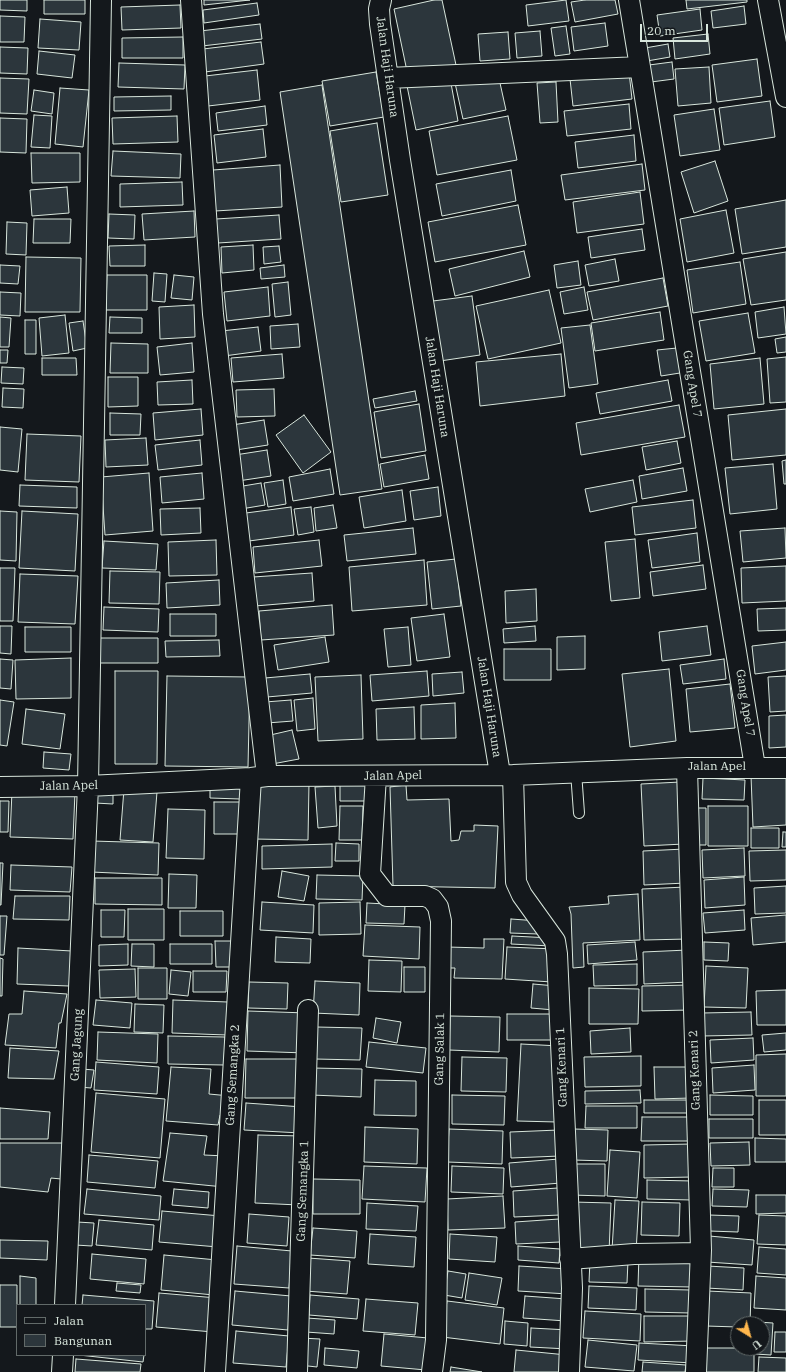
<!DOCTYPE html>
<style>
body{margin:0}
#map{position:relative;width:786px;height:1372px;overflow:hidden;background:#14181c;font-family:"IBM Plex Serif",serif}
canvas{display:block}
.legend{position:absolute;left:16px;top:1304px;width:130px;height:52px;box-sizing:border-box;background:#14181c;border:1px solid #626a69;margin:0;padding:5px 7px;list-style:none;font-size:12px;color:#d8e6dc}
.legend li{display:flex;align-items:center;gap:8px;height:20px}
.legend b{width:20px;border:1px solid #626a69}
.north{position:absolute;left:730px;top:1316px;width:40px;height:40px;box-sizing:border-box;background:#14181c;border:1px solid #626a69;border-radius:50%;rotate:143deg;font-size:11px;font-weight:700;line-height:16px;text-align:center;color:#d8e6dc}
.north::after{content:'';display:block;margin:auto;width:14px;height:18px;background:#ffb74d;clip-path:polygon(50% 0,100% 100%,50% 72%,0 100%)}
.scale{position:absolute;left:640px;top:24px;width:68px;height:18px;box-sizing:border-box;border:2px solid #d8e6dc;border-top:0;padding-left:5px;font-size:12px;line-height:14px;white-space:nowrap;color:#d8e6dc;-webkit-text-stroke:3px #14181c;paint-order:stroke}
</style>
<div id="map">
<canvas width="786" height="1372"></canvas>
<ul class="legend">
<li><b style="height:5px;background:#14181c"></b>Jalan</li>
<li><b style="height:11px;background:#2c363c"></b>Bangunan</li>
</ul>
<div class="north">U</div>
<div class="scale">20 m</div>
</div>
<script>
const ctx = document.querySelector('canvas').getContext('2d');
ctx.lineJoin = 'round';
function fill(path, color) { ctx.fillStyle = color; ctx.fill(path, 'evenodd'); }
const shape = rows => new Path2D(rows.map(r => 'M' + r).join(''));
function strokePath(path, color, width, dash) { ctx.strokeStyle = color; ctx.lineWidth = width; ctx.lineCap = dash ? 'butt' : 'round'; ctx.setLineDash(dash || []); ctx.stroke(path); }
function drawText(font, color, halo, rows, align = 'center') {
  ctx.font = font + ' "IBM Plex Serif",serif'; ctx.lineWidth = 3; ctx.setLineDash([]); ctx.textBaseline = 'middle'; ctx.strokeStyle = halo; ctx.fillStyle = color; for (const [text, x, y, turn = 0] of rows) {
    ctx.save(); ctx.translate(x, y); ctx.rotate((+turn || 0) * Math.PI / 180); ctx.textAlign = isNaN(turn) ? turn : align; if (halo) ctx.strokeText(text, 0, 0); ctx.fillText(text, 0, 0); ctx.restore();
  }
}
const building = shape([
 [0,0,27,0,27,11,0,10,0,0],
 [44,0,85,0,85,14,44,14,44,0],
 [204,0,250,0,204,5,204,0],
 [434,0,442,0,456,65,408,76,394,9,434,0],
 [566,0,569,21,528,26,526,5,566,0],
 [585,0,615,0,618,14,575,22,571,2,585,0],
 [686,0,747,0,747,2,687,9,686,0],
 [257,3,259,15,204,23,203,10,257,3],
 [180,5,181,28,122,30,121,7,180,5],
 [744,6,746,24,713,28,711,11,744,6],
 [700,9,702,30,660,36,657,15,700,9],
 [0,16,25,17,24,42,0,42,0,16],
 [40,19,81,22,79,50,38,48,40,19],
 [605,23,608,46,574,51,571,27,605,23],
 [260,24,262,39,202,46,200,31,260,24],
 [566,26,570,54,555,56,551,28,566,26],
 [540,31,542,56,517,58,515,33,540,31],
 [508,32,510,59,480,61,478,34,508,32],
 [708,34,710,54,675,59,673,38,708,34],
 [183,37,183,58,122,58,122,38,183,37],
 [261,42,264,64,205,72,203,49,261,42],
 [668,44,670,57,647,61,645,48,668,44],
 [0,47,28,48,27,74,0,73,0,47],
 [39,51,75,55,72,78,37,74,39,51],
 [757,59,762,96,717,102,712,65,757,59],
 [672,62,674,79,651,82,649,65,672,62],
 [119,63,185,65,184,89,118,87,119,63],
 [709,67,711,103,678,106,675,69,709,67],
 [257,70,260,100,208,106,205,76,257,70],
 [376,72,384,117,330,126,322,81,376,72],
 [629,72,632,99,573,106,570,79,629,72],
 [498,74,506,110,463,119,455,83,498,74],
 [0,78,29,79,27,114,0,113,0,78],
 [450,78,458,121,416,130,407,86,450,78],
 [556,82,558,122,540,123,537,83,556,82],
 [322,85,382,489,340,495,280,92,322,85],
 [60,88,89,90,83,147,55,144,60,88],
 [34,90,54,93,52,114,31,111,34,90],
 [171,96,171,110,114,111,114,97,171,96],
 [770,101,775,137,724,145,719,108,770,101],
 [629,104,631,129,567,136,564,111,629,104],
 [265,106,267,125,218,131,216,113,265,106],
 [714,109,720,150,680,156,674,115,714,109],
 [34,115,52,116,50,148,31,147,34,115],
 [177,116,178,142,113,144,112,118,177,116],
 [508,116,517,160,437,175,429,131,508,116],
 [0,118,27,119,26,153,0,152,0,118],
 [377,123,388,195,341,202,330,131,377,123],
 [263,129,266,157,217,163,214,135,263,129],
 [634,135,636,161,578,168,575,142,634,135],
 [113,151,181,154,180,178,111,176,113,151],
 [31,153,80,153,80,182,32,183,31,153],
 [715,161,728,201,694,213,681,172,715,161],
 [642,164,645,190,565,200,561,175,642,164],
 [280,165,282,207,215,211,213,170,280,165],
 [511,170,516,201,442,216,436,184,511,170],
 [182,182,183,205,120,207,120,184,182,182],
 [67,187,69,213,32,216,30,190,67,187],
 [640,192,644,224,577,233,573,202,640,192],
 [786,200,786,247,742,254,735,209,786,200],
 [518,205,526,245,435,262,428,222,518,205],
 [726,210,734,253,687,262,680,219,726,210],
 [194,211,195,237,144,240,142,214,194,211],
 [109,214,135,215,134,239,108,238,109,214],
 [279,215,281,239,218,243,216,219,279,215],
 [34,219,71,219,70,243,33,243,34,219],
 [7,222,27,223,26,255,6,254,7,222],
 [642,229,645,250,591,258,588,237,642,229],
 [145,245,145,266,110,266,109,246,145,245],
 [253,245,254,270,222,273,221,247,253,245],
 [279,246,281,262,264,264,263,247,279,246],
 [524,251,530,277,455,296,449,269,524,251],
 [786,252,786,300,751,305,743,259,786,252],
 [26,257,81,258,80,312,25,312,26,257],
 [615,259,619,281,589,286,585,265,615,259],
 [578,261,581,285,557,288,554,265,578,261],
 [740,262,746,304,693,313,687,270,740,262],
 [0,265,20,266,18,284,0,283,0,265],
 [284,265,285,277,261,279,260,268,284,265],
 [154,273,167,274,165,302,152,301,154,273],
 [107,275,147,275,147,310,106,310,107,275],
 [174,275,194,277,192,300,171,298,174,275],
 [663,278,668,306,593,320,587,292,663,278],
 [288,282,291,315,275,317,272,284,288,282],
 [268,287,270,316,227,321,224,292,268,287],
 [584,287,588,310,564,314,560,292,584,287],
 [549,290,561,343,488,359,476,306,549,290],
 [0,292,21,293,20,316,0,315,0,292],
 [472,296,480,355,440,361,433,301,472,296],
 [194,305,195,337,160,339,159,307,194,305],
 [784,307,786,334,758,338,755,312,784,307],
 [660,312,664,340,595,351,591,323,660,312],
 [748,313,755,353,706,361,699,321,748,313],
 [65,315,69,353,42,356,39,318,65,315],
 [0,317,11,318,9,347,0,347,0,317],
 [110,317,142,318,142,333,109,333,110,317],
 [25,320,36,320,36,354,25,354,25,320],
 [83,321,87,348,73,351,69,323,83,321],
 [298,324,300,347,271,349,270,326,298,324],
 [590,325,598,384,569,388,561,328,590,325],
 [258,327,261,351,224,356,221,331,258,327],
 [786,337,786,352,777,353,775,339,786,337],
 [111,343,148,344,148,373,110,373,111,343],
 [192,343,194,372,160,375,157,347,192,343],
 [677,348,680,373,661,376,657,350,677,348],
 [0,350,8,350,7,363,0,363,0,350],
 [282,354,284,378,233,382,231,358,282,354],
 [561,354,565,396,480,406,476,362,561,354],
 [786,357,786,402,770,403,767,359,786,357],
 [42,358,76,358,77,375,42,375,42,358],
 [760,358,764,404,714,409,710,364,760,358],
 [2,367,24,368,23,384,1,383,2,367],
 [108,377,138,377,138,406,108,407,108,377],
 [192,380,193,404,158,405,157,382,192,380],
 [668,380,672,401,600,414,596,393,668,380],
 [3,388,24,389,23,408,2,407,3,388],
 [274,389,275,416,237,417,236,390,274,389],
 [415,391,417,401,375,408,373,399,415,391],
 [419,404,426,451,381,458,374,412,419,404],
 [679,405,685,437,581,455,576,423,679,405],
 [201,409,203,435,155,440,153,413,201,409],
 [786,409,786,455,732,460,728,415,786,409],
 [110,413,141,414,140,435,110,435,110,413],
 [304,415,331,452,303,473,276,435,304,415],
 [264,420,268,445,236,450,232,425,264,420],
 [0,427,22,429,18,472,0,470,0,427],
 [27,434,81,436,79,482,25,480,27,434],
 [146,438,148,465,106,467,105,440,146,438],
 [200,440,202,465,158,470,155,445,200,440],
 [677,441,681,463,646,470,642,447,677,441],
 [267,450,271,476,238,481,235,455,267,450],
 [425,455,429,479,384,487,380,464,425,455],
 [786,460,786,484,784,484,782,461,786,460],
 [773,464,777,509,730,514,725,468,773,464],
 [683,468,687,491,642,499,639,476,683,468],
 [330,469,334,494,293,501,289,477,330,469],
 [149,473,153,531,105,535,101,477,149,473],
 [202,473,204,499,162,503,160,477,202,473],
 [283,480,286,504,268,507,264,483,283,480],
 [633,480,637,502,590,512,585,489,633,480],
 [261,483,265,505,241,509,237,487,261,483],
 [20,485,77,487,77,508,19,506,20,485],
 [438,487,441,516,414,520,410,491,438,487],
 [402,490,406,521,364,528,359,497,402,490],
 [693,500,696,528,635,535,632,507,693,500],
 [333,505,337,528,316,531,314,508,333,505],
 [291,507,294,535,249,541,246,513,291,507],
 [311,507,314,532,298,535,294,509,311,507],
 [200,508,201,533,161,535,160,509,200,508],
 [0,511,17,512,16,561,0,560,0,511],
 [22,511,78,514,75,571,19,568,22,511],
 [413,528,416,554,347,561,344,535,413,528],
 [785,528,786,558,743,562,740,531,785,528],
 [697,533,700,562,652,568,648,540,697,533],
 [635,539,640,598,611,601,605,542,635,539],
 [216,540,217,575,169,576,168,542,216,540],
 [319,540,322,566,255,573,253,547,319,540],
 [104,541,158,544,156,570,102,568,104,541],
 [456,559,461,606,432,609,427,562,456,559],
 [424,560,427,605,352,611,349,567,424,560],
 [703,565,706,589,653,596,650,572,703,565],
 [786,566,786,601,742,603,741,568,786,566],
 [0,568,15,568,13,621,0,621,0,568],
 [110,571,160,572,159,604,109,603,110,571],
 [312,573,314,601,255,606,253,577,312,573],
 [20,574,78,576,75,624,18,622,20,574],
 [219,580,220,605,167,608,166,583,219,580],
 [536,589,537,621,506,623,505,591,536,589],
 [332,605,334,635,261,640,259,611,332,605],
 [104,607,159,609,158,632,103,630,104,607],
 [786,608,786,630,758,631,757,609,786,608],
 [170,614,216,614,216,636,170,636,170,614],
 [444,614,450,657,417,661,411,618,444,614],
 [0,626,12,626,11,654,0,653,0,626],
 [535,626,536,641,504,643,503,629,535,626],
 [707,626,711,655,662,661,659,632,707,626],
 [25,627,71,627,71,652,25,652,25,627],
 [408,627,411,665,388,667,384,629,408,627],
 [585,636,585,669,557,670,557,637,585,636],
 [325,637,329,662,278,670,274,645,325,637],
 [99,638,158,638,158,663,99,663,99,638],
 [219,640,220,656,166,657,165,641,219,640],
 [786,642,786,670,755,674,752,646,786,642],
 [504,649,551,649,551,680,504,680,504,649],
 [71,658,71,698,16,699,15,660,71,658],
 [0,659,13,660,11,689,0,688,0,659],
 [724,659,726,679,683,684,680,665,724,659],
 [669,669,676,741,630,747,622,674,669,669],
 [115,671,158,671,157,764,115,764,115,671],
 [427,671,429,696,372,701,370,675,427,671],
 [462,672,464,693,433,696,432,674,462,672],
 [310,674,312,693,267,697,265,678,310,674],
 [361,675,363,739,318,741,315,677,361,675],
 [167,676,250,677,248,767,165,766,167,676],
 [786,676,786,711,770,712,768,677,786,676],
 [730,684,735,728,690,732,686,689,730,684],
 [313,698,315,729,297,731,294,700,313,698],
 [0,700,14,702,7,746,0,745,0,700],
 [291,700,293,721,267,723,265,702,291,700],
 [455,703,456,738,421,739,421,705,455,703],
 [414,707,415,739,377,740,376,709,414,707],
 [26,709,65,714,60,749,22,744,26,709],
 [786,715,786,747,769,748,769,716,786,715],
 [292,730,299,759,272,764,266,736,292,730],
 [44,752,71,754,69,770,43,768,44,752],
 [786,774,786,825,753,827,751,776,786,774],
 [703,778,745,780,744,800,702,799,703,778],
 [372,780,372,801,340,801,340,781,372,780],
 [254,782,309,783,308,840,254,839,254,782],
 [681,782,684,844,644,846,641,784,681,782],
 [406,785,407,800,449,799,451,841,459,840,461,831,474,831,474,825,498,826,495,888,393,886,390,787,406,785],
 [335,786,337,826,318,828,315,787,335,786],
 [210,787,241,788,240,799,210,798,210,787],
 [96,789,113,790,113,804,95,803,96,789],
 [124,789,157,792,153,842,120,840,124,789],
 [12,791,75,792,73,839,10,837,12,791],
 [0,801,9,801,8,832,0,832,0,801],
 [214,802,240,802,239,834,214,834,214,802],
 [340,806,363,806,362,840,339,840,340,806],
 [708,806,748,806,748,846,708,846,708,806],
 [696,808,706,808,706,845,696,845,696,808],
 [168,809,205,810,204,859,166,858,168,809],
 [751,828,779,828,779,848,751,848,751,828],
 [783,832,786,832,786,847,782,847,783,832],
 [92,841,159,843,158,875,91,872,92,841],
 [336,843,359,844,359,861,335,861,336,843],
 [332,844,332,867,262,869,262,846,332,844],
 [744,848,745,876,703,878,702,850,744,848],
 [685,849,686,883,644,885,643,851,685,849],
 [786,850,786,880,750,881,749,851,786,850],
 [0,863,3,863,1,905,0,905,0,863],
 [11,865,72,867,70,892,10,890,11,865],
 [282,871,309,876,304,901,278,897,282,871],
 [169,874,197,875,196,908,168,908,169,874],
 [317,875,363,876,362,900,316,899,317,875],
 [744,877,745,905,705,908,704,880,744,877],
 [95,878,162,878,162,905,95,904,95,878],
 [786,886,786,913,755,914,754,888,786,886],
 [686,887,688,939,644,940,642,889,686,887],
 [638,894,640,940,583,943,584,967,573,968,571,914,569,907,609,904,608,896,638,894],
 [15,896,70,896,69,920,13,919,15,896],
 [262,902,314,905,313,933,260,930,262,902],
 [360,902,361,934,319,935,319,903,360,902],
 [367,903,405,905,404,924,366,923,367,903],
 [128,909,164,909,164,940,128,940,128,909],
 [101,910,125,910,124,937,101,937,101,910],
 [744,910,745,930,705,933,703,913,744,910],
 [180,911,223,911,223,936,180,936,180,911],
 [786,915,786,942,753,945,751,918,786,915],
 [0,916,7,916,4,955,0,955,0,916],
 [511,919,539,921,538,934,510,933,511,919],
 [365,925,420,927,419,959,363,956,365,925],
 [512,936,551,938,551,946,511,944,512,936],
 [276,937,311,939,310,963,275,962,276,937],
 [484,939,504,939,502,979,454,978,455,968,446,968,447,947,484,948,484,939],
 [215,941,236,941,236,967,216,967,215,941],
 [635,942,637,960,588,964,587,945,635,942],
 [704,942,729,943,728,961,704,960,704,942],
 [128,944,128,965,99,966,99,945,128,944],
 [132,944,154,944,154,967,131,966,132,944],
 [170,944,212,944,212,964,170,964,170,944],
 [507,947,555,949,552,982,505,979,507,947],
 [18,948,72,951,69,986,17,984,18,948],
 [688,950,689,982,644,984,643,952,688,950],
 [0,958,3,959,2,996,0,996,0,958],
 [369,960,402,961,401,992,368,991,369,960],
 [637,964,637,985,594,986,593,965,637,964],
 [706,966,748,968,746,1008,704,1007,706,966],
 [404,967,425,967,425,992,404,992,404,967],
 [138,968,167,968,167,999,138,999,138,968],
 [135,969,136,997,100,998,99,970,135,969],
 [171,970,191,972,188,996,169,994,171,970],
 [193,971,227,971,226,992,193,992,193,971],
 [315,981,360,983,359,1015,313,1013,315,981],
 [249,982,288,983,287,1009,248,1008,249,982],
 [533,984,556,986,554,1010,531,1008,533,984],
 [690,985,690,1010,642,1011,642,986,690,985],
 [589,988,639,989,638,1024,589,1024,589,988],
 [786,990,786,1025,757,1025,756,991,786,990],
 [24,991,67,994,61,1023,59,1023,56,1048,5,1045,9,1014,22,1014,24,991],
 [96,1000,132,1003,130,1028,93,1025,96,1000],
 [173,1000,228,1002,227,1035,172,1033,173,1000],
 [135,1004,164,1005,163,1033,134,1032,135,1004],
 [248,1011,307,1013,306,1053,247,1051,248,1011],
 [751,1012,752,1035,702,1036,702,1013,751,1012],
 [507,1014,556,1014,556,1040,507,1040,507,1014],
 [450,1016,500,1017,499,1052,449,1050,450,1016],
 [376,1018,401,1022,397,1043,373,1038,376,1018],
 [316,1027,362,1028,360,1060,315,1059,316,1027],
 [630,1028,631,1052,591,1054,590,1031,630,1028],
 [98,1032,158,1034,157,1063,97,1060,98,1032],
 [786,1033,786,1050,764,1052,762,1035,786,1033],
 [168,1036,225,1037,224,1065,168,1064,168,1036],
 [753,1038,754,1060,711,1063,710,1040,753,1038],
 [369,1042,426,1048,423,1073,366,1067,369,1042],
 [521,1044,560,1046,557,1122,517,1121,521,1044],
 [10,1048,59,1051,54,1079,8,1078,10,1048],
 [786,1054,786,1096,756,1096,756,1055,786,1054],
 [641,1056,641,1086,585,1087,584,1057,641,1056],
 [462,1057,507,1058,506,1092,461,1091,462,1057],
 [246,1059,305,1059,304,1098,245,1098,246,1059],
 [96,1062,159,1067,157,1094,94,1090,96,1062],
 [754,1065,755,1090,713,1093,712,1068,754,1065],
 [171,1067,211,1069,209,1094,230,1096,229,1115,220,1115,218,1125,166,1121,171,1067],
 [654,1067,692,1067,692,1098,655,1099,654,1067],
 [312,1068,362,1069,361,1097,311,1095,312,1068],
 [82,1069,94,1070,91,1088,79,1087,82,1069],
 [375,1080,416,1081,416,1116,374,1115,375,1080],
 [640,1090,641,1103,585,1104,585,1091,640,1090],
 [96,1093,165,1099,160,1158,91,1152,96,1093],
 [452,1095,505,1096,504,1125,452,1124,452,1095],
 [710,1095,753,1096,753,1115,710,1115,710,1095],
 [644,1100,693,1100,692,1113,644,1113,644,1100],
 [759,1100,786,1100,786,1135,759,1135,759,1100],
 [246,1103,303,1107,301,1133,244,1130,246,1103],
 [586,1106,637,1106,637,1128,585,1128,586,1106],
 [0,1108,50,1112,48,1139,0,1139,0,1108],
 [642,1117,694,1117,693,1141,641,1141,642,1117],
 [709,1119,753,1119,753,1138,709,1138,709,1119],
 [365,1127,418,1129,417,1164,364,1162,365,1127],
 [449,1129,503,1131,502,1164,447,1162,449,1129],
 [574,1129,608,1130,607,1161,573,1160,574,1129],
 [559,1130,560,1156,511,1158,510,1132,559,1130],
 [170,1133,207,1136,204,1155,226,1156,224,1187,163,1181,170,1133],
 [258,1135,302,1136,299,1205,255,1203,258,1135],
 [755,1138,786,1139,786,1162,755,1162,755,1138],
 [749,1142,750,1165,711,1166,710,1143,749,1142],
 [0,1143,65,1143,61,1179,51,1178,48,1192,0,1187,0,1143],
 [692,1144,692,1177,644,1178,644,1145,692,1144],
 [610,1150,640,1152,637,1198,607,1196,610,1150],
 [89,1155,158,1161,155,1188,87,1182,89,1155],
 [559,1159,561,1183,511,1187,509,1163,559,1159],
 [571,1164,605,1164,605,1196,571,1195,571,1164],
 [364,1166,427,1168,425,1202,362,1199,364,1166],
 [452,1166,504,1168,503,1194,451,1192,452,1166],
 [713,1168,734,1168,734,1187,712,1187,713,1168],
 [313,1179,360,1180,360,1214,313,1214,313,1179],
 [647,1180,693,1181,692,1200,647,1199,647,1180],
 [558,1188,560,1215,514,1217,513,1191,558,1188],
 [87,1189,161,1196,159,1220,84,1214,87,1189],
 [174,1189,209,1192,208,1208,172,1205,174,1189],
 [713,1189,749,1190,747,1207,712,1206,713,1189],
 [756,1195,786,1195,786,1213,756,1214,756,1195],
 [503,1196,505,1228,448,1230,447,1199,503,1196],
 [615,1200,639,1201,636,1252,612,1250,615,1200],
 [573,1202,611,1203,609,1253,571,1252,573,1202],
 [642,1202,680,1203,679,1236,641,1235,642,1202],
 [367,1203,418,1206,416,1231,366,1229,367,1203],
 [162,1211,221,1216,218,1247,159,1242,162,1211],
 [249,1214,289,1217,287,1246,247,1243,249,1214],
 [709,1215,739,1216,738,1232,709,1231,709,1215],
 [759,1215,786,1216,786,1245,757,1244,759,1215],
 [559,1219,560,1242,516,1244,515,1222,559,1219],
 [99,1220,154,1225,152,1250,96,1245,99,1220],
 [77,1222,94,1223,92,1246,75,1245,77,1222],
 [313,1228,357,1231,355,1258,310,1255,313,1228],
 [370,1234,416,1237,414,1267,368,1264,370,1234],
 [450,1234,497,1237,495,1262,449,1259,450,1234],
 [709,1236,754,1240,752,1265,707,1262,709,1236],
 [0,1240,48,1241,47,1260,0,1258,0,1240],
 [237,1246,292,1251,289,1288,234,1284,237,1246],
 [518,1246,560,1249,559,1263,518,1260,518,1246],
 [759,1247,786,1249,786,1275,757,1273,759,1247],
 [92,1254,146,1259,144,1284,90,1279,92,1254],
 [164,1255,217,1260,214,1295,161,1290,164,1255],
 [639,1255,693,1256,693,1287,638,1286,639,1255],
 [308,1258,350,1261,347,1294,305,1291,308,1258],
 [590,1260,628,1261,627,1283,589,1282,590,1260],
 [519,1266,569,1269,568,1294,518,1291,519,1266],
 [707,1266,744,1268,743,1290,706,1288,707,1266],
 [448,1271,466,1274,462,1298,444,1295,448,1271],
 [469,1273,502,1278,497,1305,465,1300,469,1273],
 [20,1276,36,1278,36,1305,20,1305,20,1276],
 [756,1276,786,1278,786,1310,754,1308,756,1276],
 [117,1283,141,1285,140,1293,116,1291,117,1283],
 [0,1285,17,1285,17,1327,0,1327,0,1285],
 [589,1286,637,1288,636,1310,588,1308,589,1286],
 [645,1289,691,1290,691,1313,645,1312,645,1289],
 [235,1291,291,1296,288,1330,232,1325,235,1291],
 [707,1291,751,1293,750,1324,738,1324,738,1327,706,1326,707,1291],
 [159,1293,217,1298,213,1332,156,1327,159,1293],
 [83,1295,154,1301,152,1329,145,1329,145,1305,82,1305,83,1295],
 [310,1295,359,1299,357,1319,309,1315,310,1295],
 [525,1296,567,1299,566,1321,523,1318,525,1296],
 [366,1299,418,1303,415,1335,363,1331,366,1299],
 [447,1301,504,1308,500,1344,442,1337,447,1301],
 [585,1311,641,1314,640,1341,583,1338,585,1311],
 [644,1316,693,1316,694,1341,644,1342,644,1316],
 [307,1318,335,1320,334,1334,306,1332,307,1318],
 [505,1321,528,1323,527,1346,504,1344,505,1321],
 [758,1322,773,1323,771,1355,755,1354,756,1348,762,1348,762,1324,758,1324,758,1322],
 [531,1328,569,1330,568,1349,530,1347,531,1328],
 [236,1331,289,1336,286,1367,233,1363,236,1331],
 [775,1332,786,1332,786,1352,774,1352,775,1332],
 [384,1334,428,1338,426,1370,381,1366,384,1334],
 [301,1338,320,1339,317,1367,299,1365,301,1338],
 [588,1340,637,1345,634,1371,585,1367,588,1340],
 [639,1343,694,1346,693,1363,638,1360,639,1343],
 [325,1348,359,1351,357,1368,324,1365,325,1348],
 [705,1348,754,1348,754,1372,705,1372,705,1348],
 [516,1350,567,1355,565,1372,514,1372,516,1350],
 [79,1355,144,1355,143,1362,79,1355],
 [759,1357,786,1358,786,1372,758,1372,759,1357],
 [76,1359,141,1364,140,1372,75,1372,76,1359],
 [643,1362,686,1365,685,1372,642,1372,643,1362],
 [451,1367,482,1372,450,1372,451,1367]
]);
fill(building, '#2c363c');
strokePath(building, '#d8e6dc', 1);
const service = shape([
 [576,772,579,813]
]);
const minor = shape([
 [191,0,213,314,267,776],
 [381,0,379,9,380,24,400,160,500,774],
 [629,0,755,767],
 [768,0,786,97],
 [388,78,640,67],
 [687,768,701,1250,696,1372],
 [513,775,516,882,522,895,555,941,557,954,572,1288,569,1372],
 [376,776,370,874,387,896,425,896,432,899,438,907,441,921,436,1340,432,1372],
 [0,787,88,786,251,778,267,776,513,775,687,768,786,768],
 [570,1259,634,1254,700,1253],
 [65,1305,88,786,101,0],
 [62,1372,63,1355],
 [215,1372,251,778],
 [297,1372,308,1010]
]);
strokePath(service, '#d8e6dc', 12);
strokePath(minor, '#d8e6dc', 22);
strokePath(service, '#14181c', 10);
strokePath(minor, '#14181c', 20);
drawText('12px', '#d8e6dc', '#14181c', [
 ["Jalan Haji Haruna",387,67,82],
 ["Gang Apel 7",692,384,81],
 ["Jalan Haji Haruna",437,387,81],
 ["Gang Apel 7",745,703,81],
 ["Jalan Haji Haruna",489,707,81],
 ["Jalan Apel",717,767],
 ["Jalan Apel",393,776,-1],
 ["Jalan Apel",69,786,-1],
 ["Gang Jagung",77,1045,-87],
 ["Gang Salak 1",440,1049,-89],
 ["Gang Kenari 1",562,1067,-92],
 ["Gang Kenari 2",695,1070,-92],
 ["Gang Semangka 2",233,1075,-87],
 ["Gang Semangka 1",303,1191,-88]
]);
</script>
